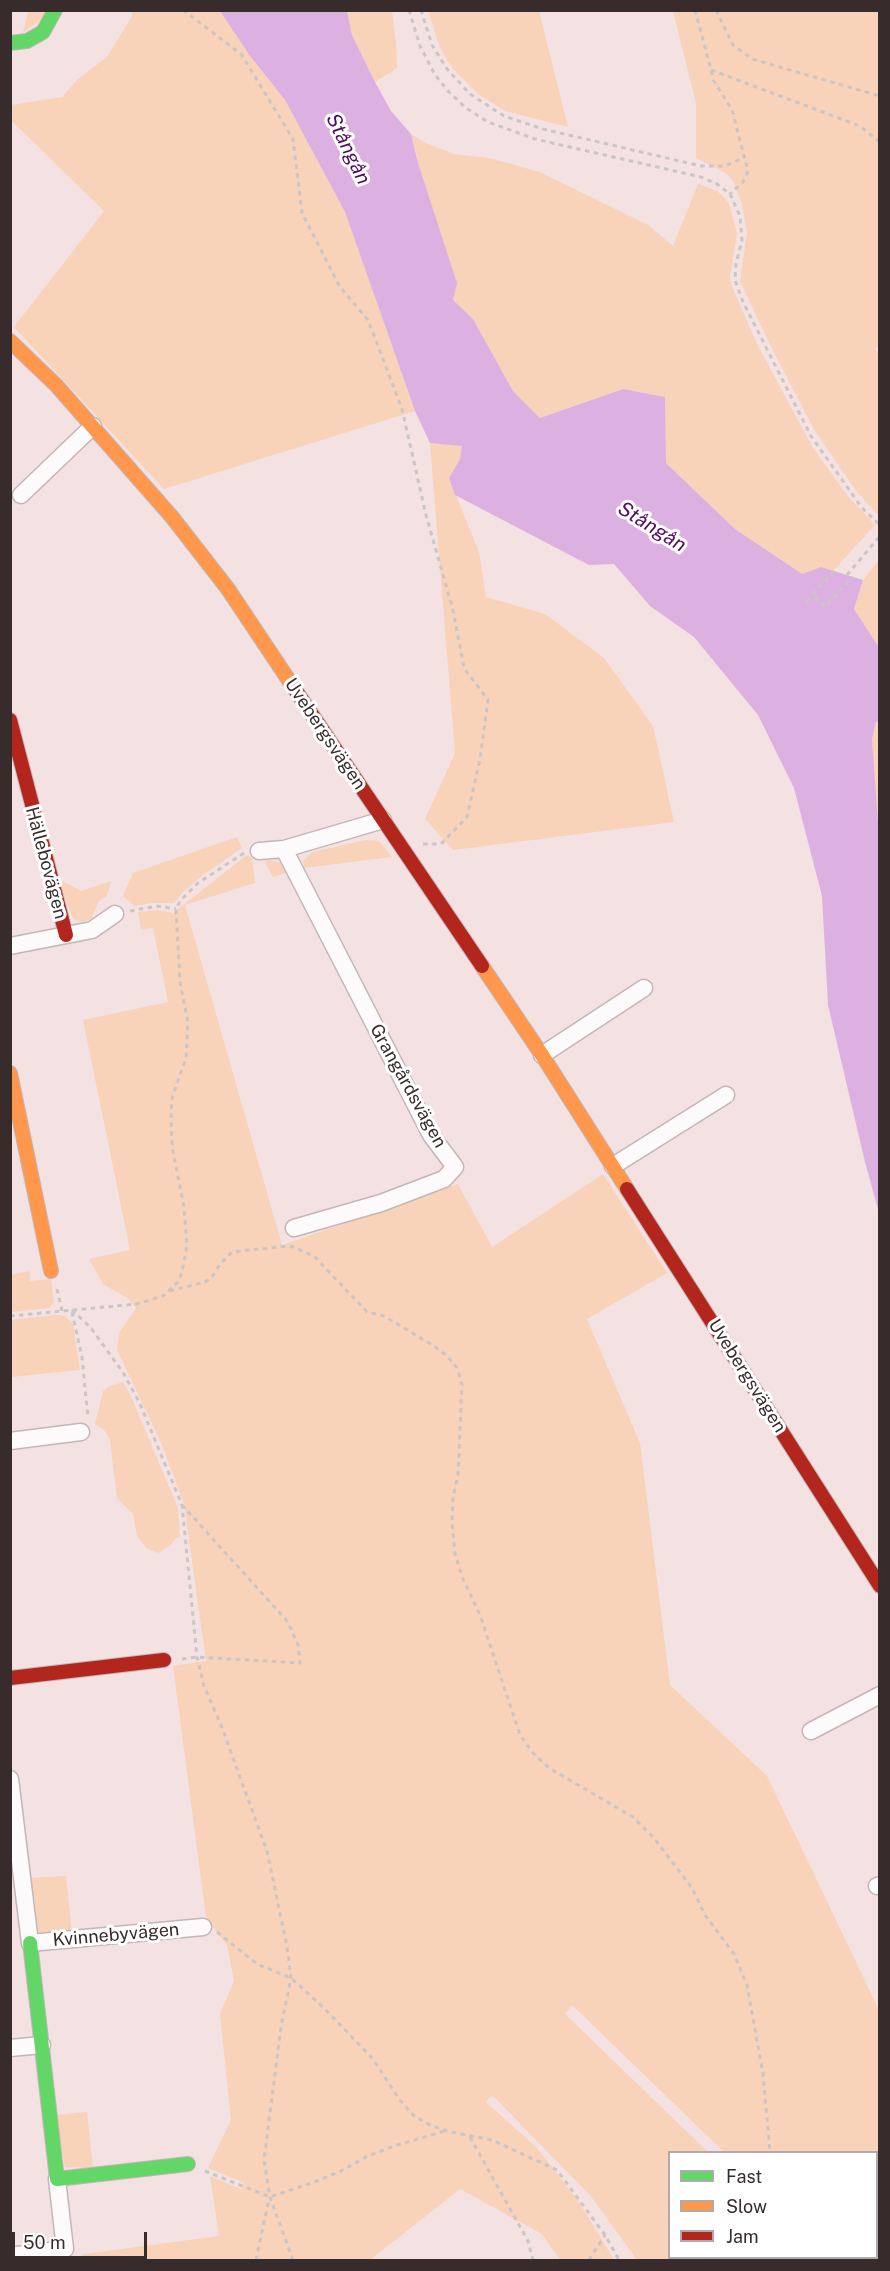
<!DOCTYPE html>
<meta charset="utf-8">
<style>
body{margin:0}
#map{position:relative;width:890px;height:2271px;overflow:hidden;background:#f4e1e2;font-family:"Public Sans",sans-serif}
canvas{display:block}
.frame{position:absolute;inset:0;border:12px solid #382b2c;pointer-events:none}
.legend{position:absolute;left:668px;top:2151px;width:210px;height:108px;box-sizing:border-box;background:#fff;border:2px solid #afaaab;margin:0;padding:8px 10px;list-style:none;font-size:18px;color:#382b2c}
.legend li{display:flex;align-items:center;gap:12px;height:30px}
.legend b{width:30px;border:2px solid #afaaab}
.scale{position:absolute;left:12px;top:2232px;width:135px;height:27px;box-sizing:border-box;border:3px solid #382b2c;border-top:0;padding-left:8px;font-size:18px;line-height:21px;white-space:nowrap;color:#382b2c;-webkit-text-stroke:4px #fff;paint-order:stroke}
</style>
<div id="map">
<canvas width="890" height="2271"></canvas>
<div class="frame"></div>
<ul class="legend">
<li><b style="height:8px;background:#63d668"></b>Fast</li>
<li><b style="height:8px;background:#ff974d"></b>Slow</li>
<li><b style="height:8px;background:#b3261e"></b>Jam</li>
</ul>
<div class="scale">50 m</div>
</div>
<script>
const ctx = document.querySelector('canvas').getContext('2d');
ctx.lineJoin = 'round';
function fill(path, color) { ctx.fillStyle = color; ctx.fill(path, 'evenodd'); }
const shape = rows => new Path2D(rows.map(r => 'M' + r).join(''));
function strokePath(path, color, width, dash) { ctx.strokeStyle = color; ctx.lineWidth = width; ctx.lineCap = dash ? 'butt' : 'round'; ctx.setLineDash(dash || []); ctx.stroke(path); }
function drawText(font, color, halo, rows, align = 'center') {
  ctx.font = font + ' "Public Sans",sans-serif'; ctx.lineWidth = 6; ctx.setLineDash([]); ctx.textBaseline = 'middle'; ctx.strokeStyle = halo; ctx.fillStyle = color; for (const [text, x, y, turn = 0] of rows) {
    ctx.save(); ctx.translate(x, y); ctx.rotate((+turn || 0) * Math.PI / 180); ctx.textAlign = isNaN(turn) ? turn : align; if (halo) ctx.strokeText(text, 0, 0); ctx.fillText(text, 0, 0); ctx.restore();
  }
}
fill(shape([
 [28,11,45,11,41,19,23,33],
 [132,11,220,11,250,56,285,100,345,212,415,411,164,489,14,327,104,211,11,120,11,105,62,97,78,79,107,57,132,16],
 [347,11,392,11,396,44,397,68,375,82,352,35],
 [428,11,539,11,568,127,505,111,478,94,452,68,440,48],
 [673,11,879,11,880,346,875,349,880,356,879,516,857,492,815,431,771,347,740,281,747,233,742,204,734,183,727,174,696,158,696,103],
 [411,134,424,142,453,154,489,158,540,172,648,225,673,246,698,184,717,191,724,197,729,204,737,233,730,277,731,284,757,344,813,448,847,495,875,525,833,571,821,567,802,575,735,529,666,463,665,397,623,389,540,418,513,391,473,319,453,300],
 [430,443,462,445,460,459,449,478,479,552,486,597,545,614,604,658,653,726,674,822,453,850,425,819,455,753],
 [879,560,879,649,854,609,863,580],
 [879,721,879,849,872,739,876,722],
 [237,837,242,848,203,875,184,891,174,903,152,903,135,906,123,896,133,873],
 [365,840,379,841,392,857,304,868,303,861,313,852],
 [247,855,252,858,255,883,185,905,282,1245,458,1184,492,1247,603,1174,667,1273,587,1319,640,1443,670,1685,767,1776,879,2010,879,2252,877,2254,876,2152,724,2152,572,2005,565,2014,708,2152,670,2152,670,2258,681,2258,678,2260,637,2260,590,2195,492,2095,486,2102,537,2148,579,2202,614,2260,560,2260,542,2234,460,2189,370,2260,79,2260,84,2254,219,2236,210,2176,241,2189,244,2183,208,2168,231,2120,220,2014,234,1981,227,1945,206,1917,173,1666,206,1661,184,1504,162,1445,117,1350,119,1333,136,1308,127,1298,103,1284,89,1259,130,1250,83,1020,168,1002,153,928,141,930,138,912,157,910,173,913],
 [270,860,284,864,288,872,273,877,264,861],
 [58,879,81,891,111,881,107,896,99,901,91,919,82,922,73,919],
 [30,1271,30,1281,51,1279,54,1302,49,1308,11,1312,11,1275],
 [56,1315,65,1316,73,1324,80,1370,11,1377,11,1320],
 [123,1382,131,1396,178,1508,180,1537,175,1539,171,1545,158,1553,146,1548,137,1536,133,1514,117,1498,110,1440,105,1431,95,1424,103,1391,108,1387],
 [66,1876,72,1933,43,1935,37,1932,28,1878],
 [87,2112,93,2168,65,2167,55,2115],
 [707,2258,874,2258,873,2260,704,2260]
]), '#f8d3b9');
fill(shape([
 [220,11,347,11,352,35,375,82,391,111,411,134,418,163,457,283,453,300,473,319,513,391,540,418,623,389,665,397,666,463,735,529,802,574,821,567,863,580,854,609,880,649,879,721,876,722,872,739,880,849,879,1213,865,1162,828,1005,822,896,794,788,758,715,694,637,650,606,614,564,589,565,455,495,449,478,460,459,462,446,430,443,415,411,345,212,285,100,250,56]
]), '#dcb1e1');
const street = shape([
 [21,495,93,426],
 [284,849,431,1135,455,1167,444,1179,381,1203,294,1228],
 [259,851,284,849,383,820],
 [10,946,92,930,115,914],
 [542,1055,644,988],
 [613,1166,726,1095],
 [10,1441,81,1432],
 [811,1731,880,1695],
 [10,1779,30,1943,203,1927],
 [877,1886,880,1885],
 [10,2048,42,2045],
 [10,2256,65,2249,57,2179]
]);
const fast = shape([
 [10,43,27,41,43,32,55,10],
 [30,1943,57,2179,188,2164]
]);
const slow = shape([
 [10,341,56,385,172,517,228,589,294,688],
 [482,966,542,1055,627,1189],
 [10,1073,51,1271]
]);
const jam = shape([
 [294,688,482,966],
 [10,720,66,935],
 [627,1189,880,1586],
 [10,1678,164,1660]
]);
strokePath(street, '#c4b6b7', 19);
strokePath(fast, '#c4b6b7', 16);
strokePath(slow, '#c4b6b7', 16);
strokePath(jam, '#c4b6b7', 16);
strokePath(shape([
 [183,10,241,54,293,139,302,213,340,287,368,320,402,409,426,515,453,610,464,668,488,700,480,759,467,817,441,844,423,844],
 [409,10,420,46,435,75,449,92,466,108,488,122,535,139,701,177,717,184,730,194,740,216,742,240,736,264,735,280,743,302,811,436,862,508,880,525],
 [421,10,432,45,447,69,470,94,504,116,543,129,701,166,725,166,745,157],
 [695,10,714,81,732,110,748,171,743,182,730,194],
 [716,10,733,45,752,59,880,96],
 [711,70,860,126,880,142],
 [834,571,812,595,825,607,853,577],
 [847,575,880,536],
 [806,602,812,595],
 [130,911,157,906,176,909],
 [57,1289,62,1311],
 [170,1291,205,1282,212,1277,220,1264,232,1252,287,1246,293,1247,314,1256,367,1312,384,1316,434,1346,447,1356,457,1368,462,1385,458,1475,453,1497,452,1522,455,1554,463,1579,480,1615,520,1735,533,1753,549,1768,633,1817,654,1838,692,1888,705,1915,734,1954,747,1985,763,2074,770,2152],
 [72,1310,91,1328,124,1374,140,1404,182,1505,197,1657,204,1686,221,1725,267,1851,287,1947,291,1978,281,2027,264,2160,270,2197,293,2260],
 [72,1312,82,1357,88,1418],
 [10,1316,137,1304,163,1296,178,1282,182,1272,187,1246,184,1207,172,1146,171,1114,172,1098,186,1058,188,1022,180,982,176,909,180,901,198,883,244,853],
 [182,1659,197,1657,300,1663,298,1645,288,1622,183,1506],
 [217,1932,257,1964,291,1978,324,2008,373,2059,399,2099,413,2115,430,2125,447,2131,492,2140,557,2170,605,2235,619,2260],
 [470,2137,528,2241,533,2260],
 [205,2171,270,2197,317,2181,339,2172,368,2156,397,2145,445,2131],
 [796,2258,796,2260],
 [808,2258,815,2260],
 [256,2260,269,2199],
 [589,2260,605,2235],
 [720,2260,724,2258],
 [864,2260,865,2260]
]), '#cbc5c6', 3, [4.5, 4.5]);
strokePath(street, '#fdfafb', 16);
strokePath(fast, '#63d668', 14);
strokePath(slow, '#ff974d', 14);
strokePath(jam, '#b3261e', 14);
drawText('18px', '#382b2c', '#fff', [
 ["Uvebergsvägen",325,734,56],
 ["Hällebovägen",46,863,75],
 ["Grangårdsvägen",408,1086,61],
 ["Uvebergsvägen",747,1376,58],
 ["Kvinnebyvägen",116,1935,-5]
]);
drawText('italic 20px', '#500d5f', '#fff', [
 ["Stångån",348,149,64],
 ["Stångån",652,527,32]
]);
</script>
